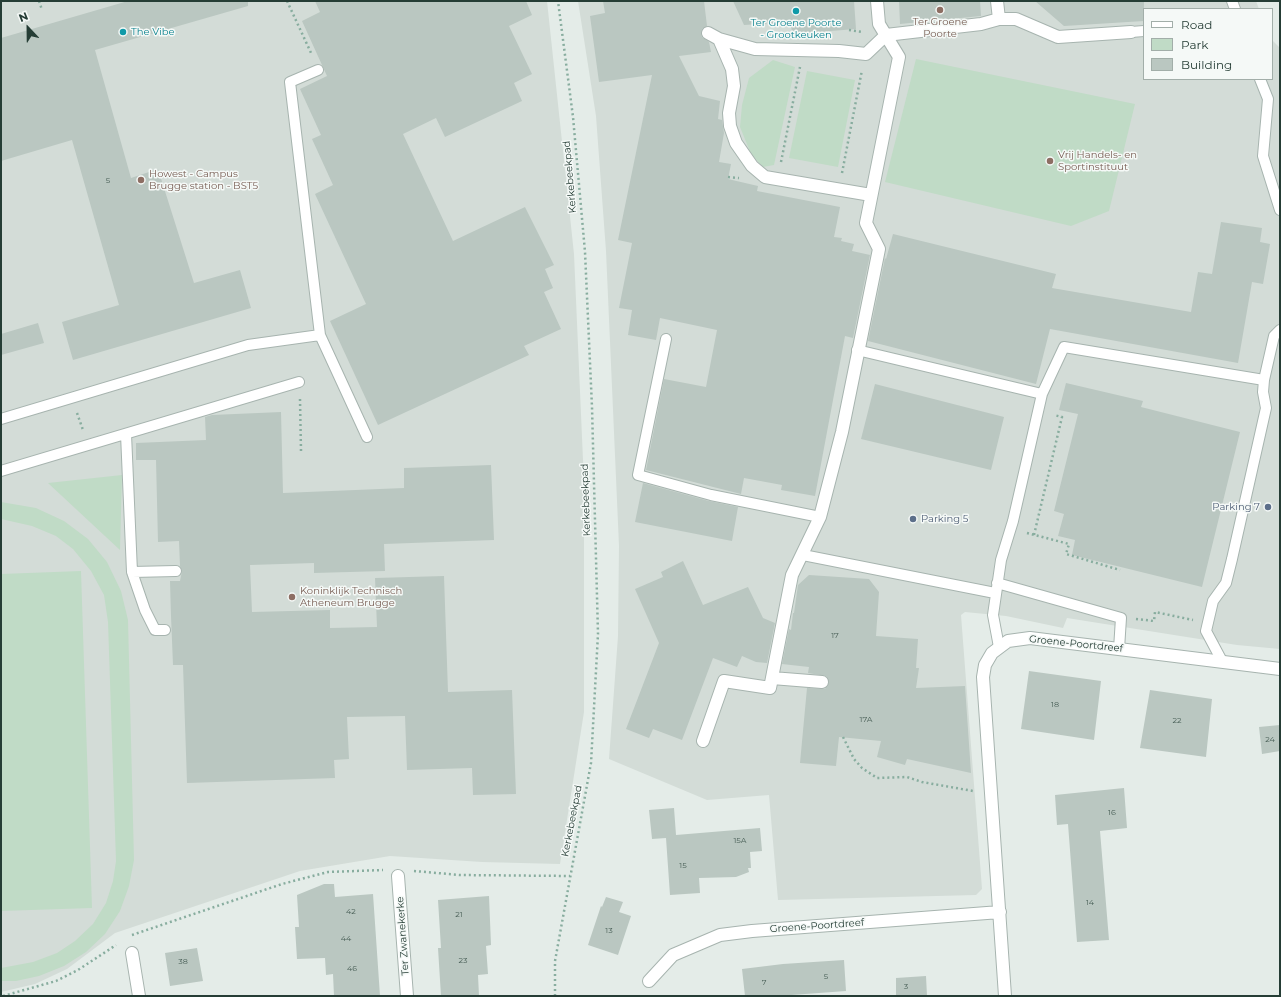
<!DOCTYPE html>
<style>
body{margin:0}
#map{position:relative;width:1281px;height:997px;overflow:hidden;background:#e4ece8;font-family:Montserrat,sans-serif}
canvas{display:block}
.frame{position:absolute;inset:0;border:2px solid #253d35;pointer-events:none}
.legend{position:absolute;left:1143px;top:8px;width:130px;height:72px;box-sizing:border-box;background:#f5f9f7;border:1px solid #a2aea9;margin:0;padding:5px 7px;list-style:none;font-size:12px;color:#253d35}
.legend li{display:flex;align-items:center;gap:8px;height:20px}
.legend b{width:20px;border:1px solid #a2aea9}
.north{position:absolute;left:8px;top:8px;width:40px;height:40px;-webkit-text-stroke:3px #f5f9f7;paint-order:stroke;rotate:338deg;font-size:11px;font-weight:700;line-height:16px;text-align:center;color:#253d35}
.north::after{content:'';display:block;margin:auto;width:14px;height:18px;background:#253d35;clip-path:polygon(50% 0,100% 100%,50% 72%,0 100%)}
</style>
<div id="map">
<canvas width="1281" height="997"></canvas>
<div class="frame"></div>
<ul class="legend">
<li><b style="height:5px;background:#fff"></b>Road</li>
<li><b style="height:11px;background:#c0dbc6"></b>Park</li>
<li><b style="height:11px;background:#bac7c1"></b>Building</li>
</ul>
<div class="north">N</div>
</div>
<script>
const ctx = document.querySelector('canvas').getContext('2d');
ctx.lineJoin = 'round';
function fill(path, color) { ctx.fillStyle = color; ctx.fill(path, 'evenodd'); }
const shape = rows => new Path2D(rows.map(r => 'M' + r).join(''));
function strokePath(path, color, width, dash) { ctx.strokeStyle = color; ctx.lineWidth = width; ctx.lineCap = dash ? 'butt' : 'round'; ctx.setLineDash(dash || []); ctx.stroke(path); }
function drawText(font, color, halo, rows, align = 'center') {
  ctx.font = font + ' Montserrat,sans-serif'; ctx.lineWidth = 3; ctx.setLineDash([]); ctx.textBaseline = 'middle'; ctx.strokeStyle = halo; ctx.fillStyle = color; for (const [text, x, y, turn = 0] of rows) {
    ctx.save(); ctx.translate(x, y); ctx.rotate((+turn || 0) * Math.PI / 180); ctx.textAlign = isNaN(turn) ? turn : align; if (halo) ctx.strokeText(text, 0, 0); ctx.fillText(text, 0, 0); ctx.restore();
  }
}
fill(shape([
 [1,1,547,1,574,254,584,483,584,712,560,864,482,862,390,856,300,871,115,933,67,969,35,984,1,992],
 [578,1,1256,1,1259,9,1144,9,1144,79,1272,79,1272,40,1280,48,1280,649,1237,645,1067,618,1063,628,1006,616,965,612,961,615,982,889,976,895,778,900,769,795,707,800,609,759,618,636,619,546,606,251,596,116]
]), '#d3dcd7');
fill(shape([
 [916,59,1135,104,1109,211,1071,226,885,182],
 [773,60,795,67,774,165,763,167,751,154,740,127,742,105,749,78],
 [807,71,855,80,838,167,789,158],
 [122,475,120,550,48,483],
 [1,502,36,508,64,521,88,539,107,562,121,591,128,620,134,860,129,886,120,911,105,934,86,952,64,966,39,976,16,981,1,981,1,968,33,962,57,953,75,941,93,924,106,903,113,881,116,861,108,622,104,595,91,571,73,549,56,536,32,526,1,519],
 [81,571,92,908,1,911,1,574]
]), '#c0dbc6');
fill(shape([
 [128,1,248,1,248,6,95,50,131,178,158,169,194,283,240,270,251,308,73,360,62,322,119,305,72,140,1,161,1,38],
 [315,1,526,1,532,15,509,26,532,74,514,83,522,101,445,137,436,118,403,134,453,241,525,207,554,265,545,269,553,288,544,292,561,329,524,346,529,355,378,425,330,321,366,304,315,194,333,185,312,139,321,135,300,89,327,76,302,21,320,12],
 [603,1,704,1,707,26,702,29,701,34,702,37,709,42,711,52,679,56,699,96,720,101,718,119,722,120,724,133,719,162,731,164,728,179,758,186,757,191,840,207,834,237,842,238,841,241,854,244,852,251,870,255,853,338,845,336,815,496,781,490,782,485,744,478,741,494,646,470,664,379,706,387,717,330,660,318,656,340,628,335,632,310,619,308,632,243,618,240,652,75,599,82,590,16,605,13],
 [733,1,854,1,856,29,792,34,791,22,744,25],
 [899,1,980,1,981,16,900,24],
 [1035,1,1144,1,1144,21,1064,26],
 [1221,222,1262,228,1260,242,1270,244,1263,284,1252,282,1238,363,1050,329,1036,384,868,341,885,258,886,259,893,234,1056,274,1052,288,1191,312,1198,272,1212,274],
 [38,323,44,343,1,355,1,334],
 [1066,383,1143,401,1141,407,1240,432,1202,587,1072,555,1075,540,1058,536,1064,514,1054,511,1078,414,1059,410],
 [875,384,1004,417,991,470,861,439],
 [281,412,283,493,404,488,404,468,491,465,494,540,384,544,385,571,314,573,314,563,250,565,252,612,330,610,330,628,377,627,375,578,444,576,448,692,512,690,516,794,473,795,472,768,407,770,405,716,347,717,349,759,334,760,335,778,187,783,183,665,173,665,171,616,170,581,180,581,182,571,180,566,179,541,158,542,156,460,136,460,136,443,206,440,205,417,212,415],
 [643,483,709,501,738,507,732,541,635,522],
 [683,561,703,605,748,587,763,618,775,623,767,663,756,662,742,656,737,667,713,658,682,740,653,729,649,738,626,729,659,643,635,589,663,577,661,572],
 [809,575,869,579,879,592,876,636,918,639,916,668,919,668,916,688,965,686,971,773,907,759,905,765,877,757,881,741,839,737,836,766,800,763,807,688,825,689,829,682,826,676,808,673,809,667,782,664,789,629,791,630,793,613,794,613,798,585],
 [1029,671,1101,681,1094,740,1021,729],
 [1150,690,1212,699,1206,757,1140,748],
 [1280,725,1280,751,1262,754,1259,727],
 [1124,788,1127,828,1100,831,1109,940,1077,942,1068,824,1057,825,1055,795],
 [674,808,676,835,760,828,762,851,750,852,751,868,748,868,749,872,736,877,699,878,700,893,670,895,666,838,652,839,649,810],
 [324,884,334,884,335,897,373,894,380,996,334,996,333,974,326,975,325,958,297,959,295,927,299,927,297,895],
 [489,896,491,945,486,946,488,974,478,975,479,996,441,996,438,948,441,948,438,900],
 [606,897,623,902,619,912,631,916,618,955,588,945,601,906,602,907],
 [197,948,203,981,170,986,165,953],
 [844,960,846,991,778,996,745,996,742,969,783,964],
 [926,976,927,996,896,996,896,978]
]), '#bac7c1');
const lane = shape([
 [1232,1,1235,9],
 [1131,32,1144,31],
 [318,70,290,82,320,335,367,437],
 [1260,79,1268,99,1263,156,1280,210],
 [666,339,638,475,711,495,820,517],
 [857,350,1042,394],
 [1,419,248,345,320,335],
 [126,434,132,572,145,610,155,630,165,630],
 [1,471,299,382],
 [803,555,995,593],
 [132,572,176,571],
 [997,583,1121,618,1119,649],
 [999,647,993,615,1001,560,1013,521,1042,394,1064,347,1264,380,1274,336,1280,330],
 [1222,661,1206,631,1213,601,1226,583,1232,559,1266,408,1263,392,1264,380]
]);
const street = shape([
 [997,1,999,19],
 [708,33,719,39,755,49,839,51,866,54,886,35,981,24,999,19,1016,19,1058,37,1131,32],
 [719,39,732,69,734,86,729,113,730,126,736,143,752,166,765,177,871,195],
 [772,678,822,682],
 [703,741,724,681,770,688,792,575,820,517,842,432,879,249,866,223,899,57,879,24,877,1],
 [398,876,407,996],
 [132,953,139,996],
 [649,981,673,955,720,935,752,931,1000,912],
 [1005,996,983,677,985,665,992,653,1008,641,1030,638,1280,669]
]);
strokePath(lane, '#a7b4af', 12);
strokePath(street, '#a7b4af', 14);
strokePath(shape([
 [39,1,42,10],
 [287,1,312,55],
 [849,30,863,32],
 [781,162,800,67],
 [842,173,862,70],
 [728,177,739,178],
 [300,399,301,451],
 [77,413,83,430],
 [1027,533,1069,544,1066,554,1120,570],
 [1034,535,1062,417,1054,415],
 [1136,619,1154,621,1155,612,1193,620],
 [843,737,854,759,862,768,877,778,907,777,922,782,973,791],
 [414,871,460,875,570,876],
 [132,935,282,884,328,872,383,870],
 [3,996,56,981,78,970,116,945],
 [555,996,555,961,591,763,598,634,592,407,585,252,573,117,558,1]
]), '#88ad9f', 2.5, [2, 3]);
strokePath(lane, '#fff', 10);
strokePath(street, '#fff', 12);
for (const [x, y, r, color] of [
 [940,10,4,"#8d6e63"],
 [796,11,4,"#0f9aa8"],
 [123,32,4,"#0f9aa8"],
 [1050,161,4,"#8d6e63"],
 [141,180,4,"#8d6e63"],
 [1268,507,4,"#5c6f8a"],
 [913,519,4,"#5c6f8a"],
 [292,597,4,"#8d6e63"]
]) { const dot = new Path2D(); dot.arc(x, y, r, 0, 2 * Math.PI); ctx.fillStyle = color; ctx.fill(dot); strokePath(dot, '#f5f9f7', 1.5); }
drawText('8px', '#4a6058', null, [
 ["5",108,181],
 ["17",835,636],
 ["18",1055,705],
 ["17A",866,720],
 ["22",1177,721],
 ["24",1270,740],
 ["16",1112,813],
 ["15A",740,841],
 ["15",683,866],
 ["14",1090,903],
 ["42",351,912],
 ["21",459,915],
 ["13",609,931],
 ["44",346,939],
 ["23",463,961],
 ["38",183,962],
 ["46",352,969],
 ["5",826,977],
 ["7",764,983],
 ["3",906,987]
]);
drawText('10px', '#785e54', '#f5f9f7', [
 ["Ter Groene",940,22,"center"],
 ["Poorte",940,34,"center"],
 ["Vrij Handels- en",1058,155],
 ["Sportinstituut",1058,167],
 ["Howest - Campus",149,174],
 ["Brugge station - BST5",149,186],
 ["Koninklijk Technisch",300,591],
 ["Atheneum Brugge",300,603]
], 'left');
drawText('10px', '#0d838f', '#f5f9f7', [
 ["Ter Groene Poorte",796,23],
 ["- Grootkeuken",796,35],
 ["The Vibe",131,32,"left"]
]);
drawText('10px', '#253d35', '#f5f9f7', [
 ["Kerkebeekpad",570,177,-95],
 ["Kerkebeekpad",586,500,-92],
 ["Groene-Poortdreef",1076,644,6],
 ["Kerkebeekpad",572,821,-79],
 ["Groene-Poortdreef",817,926,-4],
 ["Ter Zwanekerke",403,936,-94]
]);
drawText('10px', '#4e5e75', '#f5f9f7', [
 ["Parking 7",1260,507],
 ["Parking 5",921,519,"left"]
], 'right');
</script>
